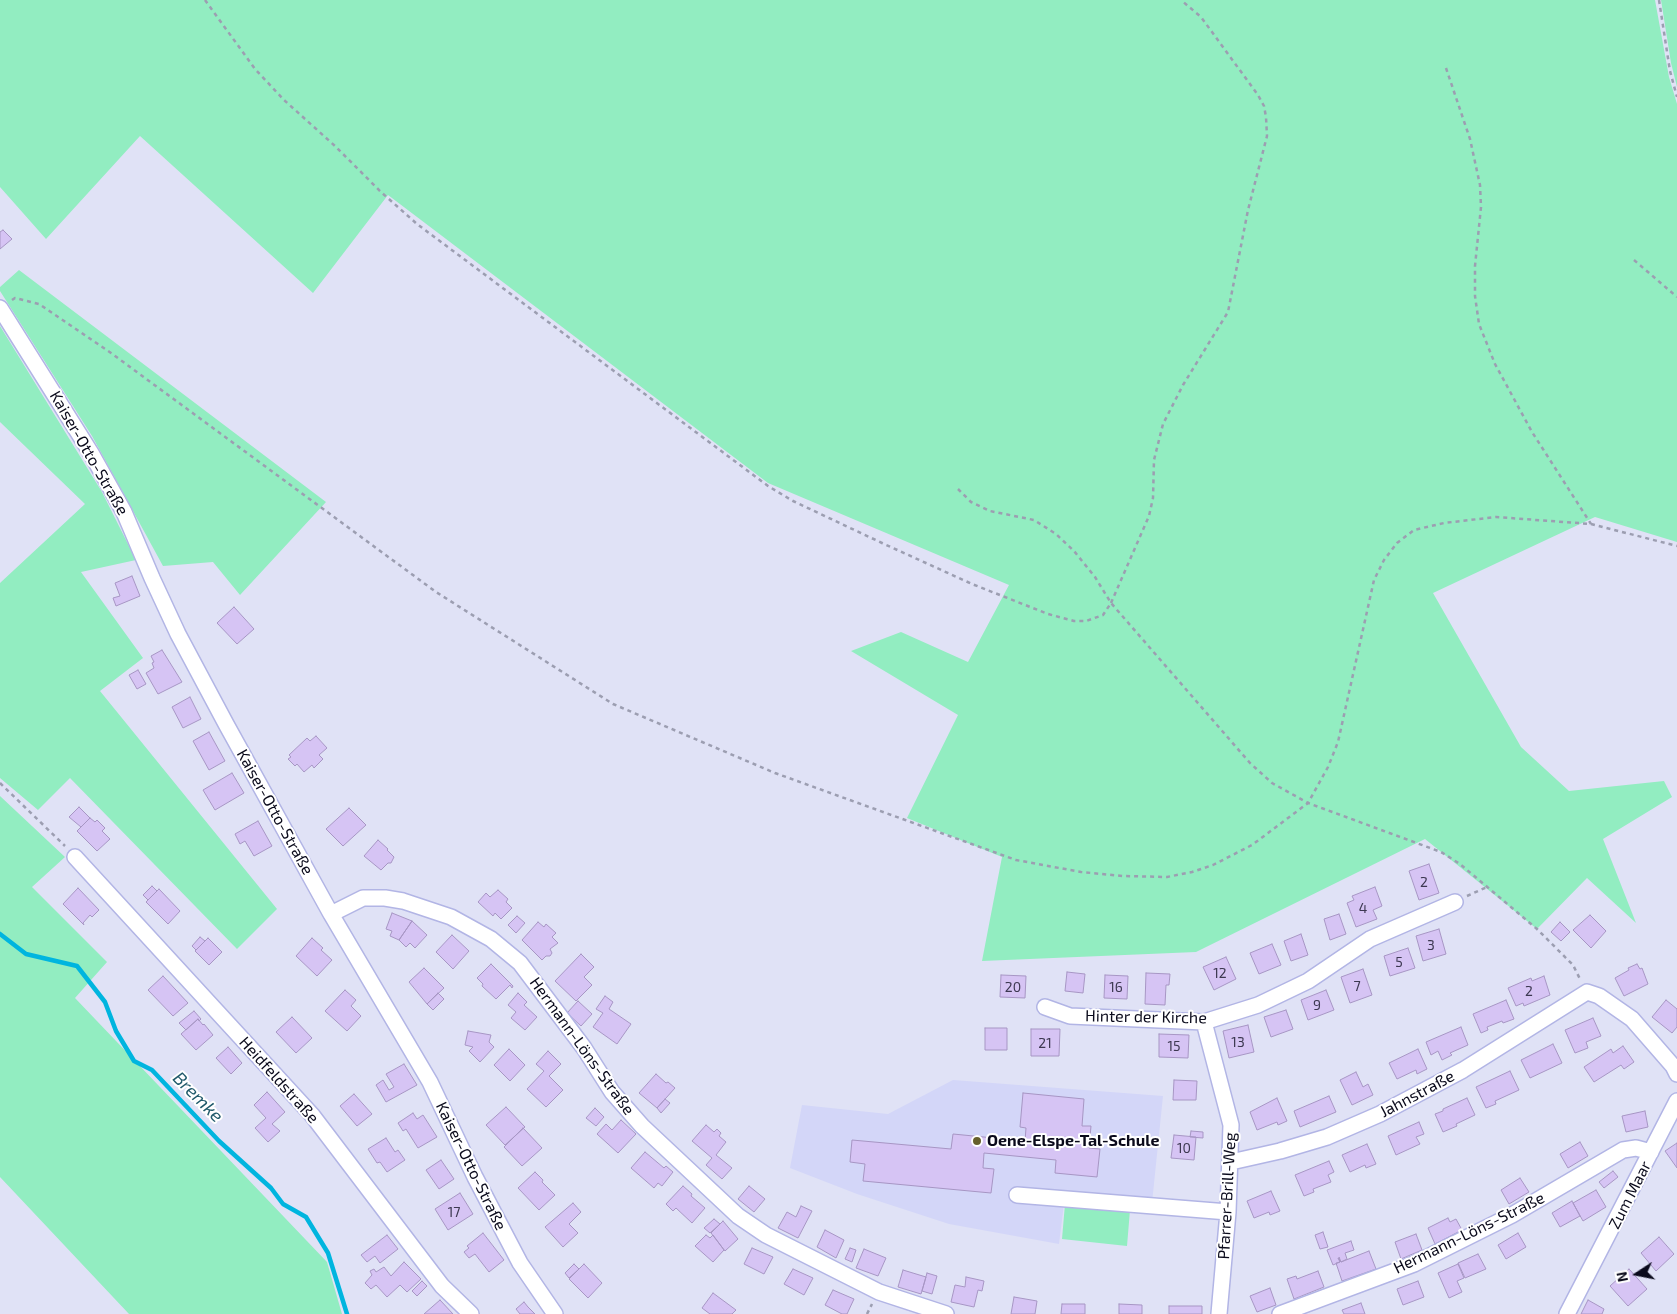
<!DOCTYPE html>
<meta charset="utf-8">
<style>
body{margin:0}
#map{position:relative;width:1677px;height:1314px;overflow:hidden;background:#e0e2f6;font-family:"Exo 2",sans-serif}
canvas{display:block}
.north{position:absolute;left:1612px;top:1249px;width:50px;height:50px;-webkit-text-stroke:4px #fff;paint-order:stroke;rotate:259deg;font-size:14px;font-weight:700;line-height:20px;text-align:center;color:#0a0a1b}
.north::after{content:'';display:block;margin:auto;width:18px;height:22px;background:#0a0a1b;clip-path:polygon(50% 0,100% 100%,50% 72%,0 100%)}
</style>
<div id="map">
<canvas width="1677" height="1314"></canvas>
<div class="north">N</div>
</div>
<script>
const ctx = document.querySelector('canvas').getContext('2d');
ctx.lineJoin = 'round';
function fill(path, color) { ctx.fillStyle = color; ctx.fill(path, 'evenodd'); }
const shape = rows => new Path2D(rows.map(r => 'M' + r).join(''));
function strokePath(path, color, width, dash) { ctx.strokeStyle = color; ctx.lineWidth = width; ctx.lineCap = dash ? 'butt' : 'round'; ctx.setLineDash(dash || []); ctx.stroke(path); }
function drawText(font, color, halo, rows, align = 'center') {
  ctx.font = font + ' "Exo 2",sans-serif'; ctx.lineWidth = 4; ctx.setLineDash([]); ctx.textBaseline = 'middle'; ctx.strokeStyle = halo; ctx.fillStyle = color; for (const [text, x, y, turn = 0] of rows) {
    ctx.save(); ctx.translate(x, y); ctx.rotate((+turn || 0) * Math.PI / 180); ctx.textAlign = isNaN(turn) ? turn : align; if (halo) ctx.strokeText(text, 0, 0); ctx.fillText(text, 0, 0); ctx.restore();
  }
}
fill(shape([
 [953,1080,1163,1096,1152,1203,1065,1196,1059,1244,949,1224,857,1194,790,1168,802,1105,888,1114]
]), '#d3d6f8');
fill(shape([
 [0,0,1655,0,1669,77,1677,104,1677,542,1595,517,1433,593,1521,747,1569,791,1664,781,1672,797,1603,839,1636,923,1587,878,1537,929,1425,839,1196,952,982,961,1002,857,907,818,958,715,851,651,901,632,968,662,1009,585,768,483,388,195,313,293,140,136,46,239,0,187],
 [1661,0,1677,0,1677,87,1671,63],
 [19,270,326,502,240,595,213,562,163,566,92,436,0,291,0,287],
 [0,326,102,492,136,560,81,572,143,658,100,691,277,909,237,949,70,778,38,810,0,778,0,583,85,504,0,422],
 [0,796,65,857,32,887,107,962,75,998,327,1262,342,1314,129,1314,0,1177],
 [1065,1204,1130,1210,1127,1246,1062,1239]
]), '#92edc1');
strokePath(shape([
 [0,934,26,954,77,966,105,1002,116,1031,134,1061,152,1070,219,1141,271,1188,283,1204,306,1217,328,1253,347,1314]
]), '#00b5df', 4.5);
const building = shape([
 [3,230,12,239,0,249,0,232,3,230],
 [132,576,140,596,116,606,113,598,120,596,115,583,132,576],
 [234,607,254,629,237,644,217,623,234,607],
 [162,650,182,682,158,694,146,673,154,668,152,663,154,662,151,656,162,650],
 [138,670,146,684,137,689,129,675,138,670],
 [190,697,201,719,183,728,172,707,190,697],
 [209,732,225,761,209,770,193,741,209,732],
 [316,736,327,748,319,755,323,759,314,768,312,765,304,772,297,764,295,766,288,759,291,757,289,755,307,738,310,741,316,736],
 [232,773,244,793,215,810,203,790,232,773],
 [79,807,90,818,81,827,69,817,79,807],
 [349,808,366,825,343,846,326,829,349,808],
 [90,818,95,822,97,820,105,828,102,831,110,839,97,851,77,831,90,818],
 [258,821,272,846,254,856,245,841,240,844,235,834,258,821],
 [378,840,388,849,387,850,394,857,391,863,388,863,381,870,364,856,378,840],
 [1429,864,1439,893,1419,900,1409,871,1429,864],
 [152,886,157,891,148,900,143,895,152,886],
 [1375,887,1382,906,1373,910,1377,919,1356,927,1347,903,1354,900,1352,896,1375,887],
 [78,888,99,910,92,917,90,915,83,923,84,925,63,904,78,888],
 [159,889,180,911,168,924,146,902,159,889],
 [498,890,508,899,506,902,512,908,501,919,495,913,493,916,478,902,486,893,490,897,498,890],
 [392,913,412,921,399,940,390,936,392,931,386,929,392,913],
 [1339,914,1346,934,1330,940,1324,919,1339,914],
 [1590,915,1606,931,1591,948,1573,930,1590,915],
 [517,916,525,923,516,933,508,925,517,916],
 [412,921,427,935,415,948,410,943,406,947,399,940,412,921],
 [538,922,544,927,546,924,556,933,552,937,558,943,550,949,552,953,550,956,546,956,542,960,522,940,538,922],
 [1560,922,1570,932,1561,941,1551,932,1560,922],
 [1439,929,1446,954,1423,961,1416,936,1439,929],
 [1301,934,1308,955,1291,961,1284,941,1301,934],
 [452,935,469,951,453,969,436,952,452,935],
 [200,937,205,941,196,950,192,946,200,937],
 [208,938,222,952,209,965,195,951,208,938],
 [312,938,323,948,321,950,332,960,317,976,296,956,312,938],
 [1272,944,1281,965,1259,974,1250,953,1272,944],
 [1408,948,1415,968,1390,976,1384,956,1408,948],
 [581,954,594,967,584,977,592,985,576,1001,555,981,581,954],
 [1226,957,1236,979,1214,990,1203,967,1226,957],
 [491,964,513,986,512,988,510,985,496,999,482,986,483,984,477,978,491,964],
 [1637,964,1640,969,1642,968,1648,984,1624,996,1615,978,1629,970,1628,968,1637,964],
 [424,968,444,988,427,1004,409,982,424,968],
 [1363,969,1372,995,1350,1003,1341,977,1363,969],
 [1067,972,1085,974,1083,993,1065,991,1067,972],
 [1146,973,1170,974,1169,985,1166,985,1165,1005,1145,1004,1146,973],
 [1001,975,1026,976,1025,998,1000,997,1001,975],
 [1105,975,1128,976,1127,999,1104,998,1105,975],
 [163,976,188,1003,173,1016,148,990,163,976],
 [1544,976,1550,995,1524,1006,1523,1003,1516,1006,1508,988,1531,978,1532,981,1544,976],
 [345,990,356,1000,351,1006,361,1016,347,1031,325,1011,345,990],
 [1326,990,1334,1010,1308,1020,1301,1000,1326,990],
 [438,993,444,999,433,1010,427,1004,438,993],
 [518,993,527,1002,524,1005,537,1017,525,1030,511,1018,516,1012,508,1005,518,993],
 [605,996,613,1002,609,1009,631,1024,617,1044,593,1027,603,1013,596,1009,605,996],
 [1506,1000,1514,1019,1503,1023,1502,1021,1487,1027,1488,1030,1481,1033,1473,1014,1506,1000],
 [1666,1000,1677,1009,1677,1027,1672,1033,1652,1017,1666,1000],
 [578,1001,592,1014,581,1026,567,1013,578,1001],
 [1286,1010,1293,1029,1271,1037,1264,1017,1286,1010],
 [194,1011,201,1019,199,1021,198,1019,186,1030,179,1023,194,1011],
 [292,1017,312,1038,296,1053,276,1032,292,1017],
 [1593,1018,1601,1036,1586,1042,1588,1048,1575,1053,1565,1030,1593,1018],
 [198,1019,203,1025,204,1024,213,1035,196,1050,181,1034,198,1019],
 [1248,1025,1254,1052,1229,1058,1223,1031,1248,1025],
 [1461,1027,1468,1045,1450,1053,1452,1055,1442,1060,1438,1051,1431,1055,1426,1042,1461,1027],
 [985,1028,1007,1028,1007,1050,985,1050,985,1028],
 [1031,1029,1060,1029,1059,1056,1031,1056,1031,1029],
 [468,1031,491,1035,489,1042,494,1047,480,1062,469,1051,473,1047,465,1045,468,1031],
 [1159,1034,1189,1035,1188,1058,1159,1057,1159,1034],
 [1553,1044,1562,1063,1530,1078,1521,1060,1553,1044],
 [1623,1046,1634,1062,1624,1069,1621,1065,1594,1082,1584,1067,1611,1049,1613,1053,1623,1046],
 [228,1047,242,1063,231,1074,216,1058,228,1047],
 [509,1049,525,1065,510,1081,494,1065,509,1049],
 [1418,1049,1427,1069,1417,1074,1416,1070,1397,1079,1389,1063,1418,1049],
 [548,1051,561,1064,549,1076,563,1090,546,1107,527,1089,544,1071,536,1064,548,1051],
 [404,1064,417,1085,386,1102,376,1085,383,1080,389,1090,394,1087,386,1074,404,1064],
 [1510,1071,1519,1090,1495,1101,1496,1104,1486,1108,1476,1087,1510,1071],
 [1356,1072,1363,1087,1368,1084,1373,1095,1352,1105,1340,1080,1356,1072],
 [656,1074,666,1083,668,1082,675,1088,657,1108,639,1093,656,1074],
 [1174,1080,1197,1081,1196,1100,1173,1100,1174,1080],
 [267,1092,285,1112,272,1124,280,1131,268,1142,255,1128,266,1118,254,1105,267,1092],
 [1023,1093,1084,1099,1082,1126,1091,1126,1089,1148,1100,1149,1097,1177,1055,1173,1056,1160,984,1153,983,1168,994,1169,991,1193,863,1181,865,1164,850,1162,852,1140,951,1149,953,1134,1025,1141,1026,1128,1020,1127,1023,1093],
 [354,1094,372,1114,357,1126,340,1106,354,1094],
 [1329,1096,1336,1112,1300,1127,1294,1111,1329,1096],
 [1277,1098,1287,1121,1278,1125,1277,1122,1257,1130,1250,1112,1277,1098],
 [1467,1098,1475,1115,1456,1124,1457,1126,1443,1132,1435,1114,1443,1111,1443,1109,1467,1098],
 [665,1099,670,1103,661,1113,657,1108,665,1099],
 [506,1107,525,1127,505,1145,486,1125,506,1107],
 [595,1108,604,1117,596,1126,586,1118,595,1108],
 [1645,1111,1648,1127,1626,1132,1622,1116,1645,1111],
 [413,1113,417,1119,423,1115,437,1137,418,1148,406,1129,403,1131,398,1123,413,1113],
 [621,1120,636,1134,618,1153,597,1134,606,1124,612,1130,621,1120],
 [1419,1122,1424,1134,1416,1137,1420,1144,1396,1155,1388,1136,1419,1122],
 [706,1125,714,1132,717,1129,721,1133,719,1136,726,1142,716,1155,732,1168,722,1179,706,1165,712,1158,692,1141,706,1125],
 [523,1128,542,1148,522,1166,504,1147,523,1128],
 [1191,1131,1203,1132,1203,1138,1190,1137,1191,1131],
 [1174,1135,1196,1137,1194,1160,1171,1158,1174,1135],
 [386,1138,395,1152,398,1150,405,1160,387,1172,380,1162,377,1163,368,1149,386,1138],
 [1580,1142,1588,1156,1568,1168,1560,1154,1580,1142],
 [1677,1143,1677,1168,1665,1151,1677,1143],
 [1367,1144,1376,1164,1366,1168,1365,1165,1350,1172,1342,1155,1367,1144],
 [645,1152,664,1168,666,1166,673,1172,662,1186,658,1183,654,1188,631,1168,645,1152],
 [441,1160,454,1179,439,1189,426,1170,441,1160],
 [1329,1161,1334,1172,1328,1175,1331,1182,1313,1189,1314,1192,1304,1196,1295,1175,1329,1161],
 [1613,1171,1618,1177,1604,1188,1599,1182,1613,1171],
 [535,1172,543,1180,542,1182,555,1195,539,1210,518,1188,535,1172],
 [1520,1178,1529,1192,1509,1204,1501,1190,1520,1178],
 [683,1186,692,1194,691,1196,705,1208,692,1223,676,1208,673,1211,666,1204,683,1186],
 [749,1186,765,1199,754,1212,738,1199,749,1186],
 [1596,1190,1606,1207,1583,1221,1573,1203,1596,1190],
 [1271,1191,1280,1211,1270,1215,1269,1212,1254,1218,1247,1201,1271,1191],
 [460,1193,473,1214,448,1230,435,1209,460,1193],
 [1572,1201,1580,1216,1560,1227,1552,1213,1572,1201],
 [573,1203,581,1212,569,1224,578,1233,563,1247,545,1227,573,1203],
 [801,1206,812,1211,798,1238,778,1228,787,1212,796,1217,801,1206],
 [1448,1218,1450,1222,1456,1219,1462,1230,1435,1244,1428,1228,1448,1218],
 [714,1219,720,1224,710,1233,704,1228,714,1219],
 [723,1221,738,1239,725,1251,711,1233,723,1221],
 [825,1230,844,1240,836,1258,817,1247,825,1230],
 [1323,1232,1328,1247,1320,1249,1315,1235,1323,1232],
 [483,1233,504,1260,489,1272,475,1254,469,1258,464,1252,469,1248,467,1246,483,1233],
 [1518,1233,1526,1247,1506,1259,1498,1245,1518,1233],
 [1416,1234,1422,1250,1401,1259,1395,1242,1416,1234],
 [387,1235,398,1249,380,1263,375,1256,367,1262,361,1255,387,1235],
 [706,1235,710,1238,713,1235,724,1250,713,1262,695,1246,706,1235],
 [1659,1237,1674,1254,1656,1271,1641,1253,1659,1237],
 [1351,1241,1354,1250,1345,1253,1347,1259,1341,1262,1339,1257,1340,1262,1333,1265,1327,1250,1351,1241],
 [752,1248,773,1257,764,1274,744,1264,752,1248],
 [850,1248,856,1250,852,1262,845,1259,850,1248],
 [864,1249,886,1258,878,1276,856,1268,864,1249],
 [1369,1251,1376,1269,1342,1281,1336,1263,1340,1262,1338,1258,1341,1262,1369,1251],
 [1478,1254,1486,1269,1465,1278,1458,1263,1478,1254],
 [404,1262,421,1279,407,1292,400,1285,387,1297,376,1285,371,1289,365,1283,372,1275,370,1271,374,1269,376,1272,384,1267,391,1276,404,1262],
 [574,1264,579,1269,569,1278,565,1273,574,1264],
 [584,1264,602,1283,588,1298,569,1279,584,1264],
 [1458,1264,1464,1278,1457,1281,1462,1292,1449,1298,1438,1273,1458,1264],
 [793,1269,813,1278,804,1295,784,1284,793,1269],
 [1629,1269,1647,1289,1628,1306,1610,1286,1629,1269],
 [903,1270,926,1277,921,1294,898,1287,903,1270],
 [1318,1271,1324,1287,1294,1299,1287,1279,1296,1276,1297,1279,1318,1271],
 [927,1273,937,1276,932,1294,922,1291,927,1273],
 [966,1277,984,1281,982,1291,978,1290,974,1307,951,1302,955,1285,965,1287,966,1277],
 [422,1281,427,1286,417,1296,412,1291,422,1281],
 [1418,1281,1424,1297,1403,1305,1397,1289,1418,1281],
 [1270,1288,1276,1305,1257,1312,1250,1296,1270,1288],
 [833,1290,854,1299,847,1314,842,1314,825,1305,833,1290],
 [713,1293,736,1310,732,1314,710,1314,702,1308,713,1293],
 [1014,1297,1037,1301,1035,1314,1011,1314,1014,1297],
 [440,1300,453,1314,424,1314,440,1300],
 [1588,1300,1604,1309,1602,1314,1581,1314,1588,1300],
 [524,1302,528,1307,535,1314,520,1314,516,1309,524,1302],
 [1361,1303,1365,1314,1344,1314,1342,1310,1361,1303],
 [1062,1304,1085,1304,1085,1314,1061,1314,1062,1304],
 [1119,1304,1142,1305,1142,1314,1119,1314,1119,1304],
 [1169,1306,1202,1306,1202,1314,1169,1314,1169,1306]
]);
fill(building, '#d6c4f4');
strokePath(building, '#a796c4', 1);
const minor = shape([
 [0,308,91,453,124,512,152,578,178,634,226,724,331,914,430,1082,475,1177,520,1263,555,1314],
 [75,857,312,1115,442,1286,471,1314],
 [331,914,363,898,385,898,403,901,451,917,491,939,520,963,584,1048,612,1092,642,1126,738,1216,766,1235,879,1292,946,1314],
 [1045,1007,1070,1016,1204,1022,1258,1005,1308,981,1370,939,1455,902],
 [1204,1022,1231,1125,1228,1212,1219,1314],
 [1231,1162,1280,1151,1327,1137,1380,1114,1463,1070,1587,992,1599,996,1632,1019,1673,1066,1677,1074],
 [1017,1195,1228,1212],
 [1280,1314,1414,1264,1512,1215,1623,1150,1636,1148,1651,1152],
 [1567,1314,1677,1101]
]);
strokePath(minor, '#b2b5e5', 18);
strokePath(shape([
 [205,0,255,69,284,100,335,146,381,192,417,224,768,486,793,501,882,543,972,584,1048,614,1074,621,1086,621,1103,615,1111,603,1250,763,1272,783,1308,803,1441,852,1460,864,1537,929,1573,965,1581,981],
 [1659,0,1670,71,1677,97],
 [1446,68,1470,139,1480,185,1481,207,1475,266,1475,296,1479,324,1495,364,1532,432,1591,524],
 [1634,260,1677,297],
 [12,300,15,298,39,304,111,353,436,592,613,704,775,773,1016,860,1081,872,1123,876,1167,877,1192,872,1213,865,1252,845,1308,803,1328,767,1338,742,1374,580,1384,560,1397,543,1414,530,1444,523,1496,517,1591,524,1677,546],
 [958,489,971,502,990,511,1034,520,1056,534,1074,551,1095,577,1111,603],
 [1111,603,1149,516,1153,498,1154,460,1163,424,1183,385,1228,312,1248,210,1267,136,1266,117,1264,106,1258,95,1201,17,1181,0],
 [0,783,65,846],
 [1467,896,1487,887],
 [867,1314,872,1304]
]), '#9c9eb1', 2.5, [4, 4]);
strokePath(minor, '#fff', 15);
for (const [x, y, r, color] of [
 [977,1141,5,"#665f2c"]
]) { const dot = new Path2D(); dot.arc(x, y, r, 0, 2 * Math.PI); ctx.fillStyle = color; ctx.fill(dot); strokePath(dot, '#fff', 2); }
drawText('14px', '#3d3851', null, [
 ["2",1424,882],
 ["4",1363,908],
 ["3",1431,945],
 ["5",1399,962],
 ["12",1220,973],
 ["7",1357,986],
 ["20",1013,987],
 ["16",1116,987],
 ["2",1529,991],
 ["9",1317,1005],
 ["13",1238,1042],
 ["21",1045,1043],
 ["15",1174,1046],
 ["10",1184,1148],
 ["17",454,1212]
]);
drawText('16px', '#0a0a1b', '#fff', [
 ["Kaiser-Otto-Straße",89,453,60],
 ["Kaiser-Otto-Straße",275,812,61],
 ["Hinter der Kirche",1146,1017,1],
 ["Hermann-Löns-Straße",582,1046,54],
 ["Heidfeldstraße",279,1080,48],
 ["Jahnstraße",1417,1094,-28],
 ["Kaiser-Otto-Straße",471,1166,64],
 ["Zum Maar",1630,1195,-63],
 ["Pfarrer-Brill-Weg",1227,1196,-87],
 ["Hermann-Löns-Straße",1469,1233,-26]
]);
drawText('bold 16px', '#0a0a1b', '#fff', [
 ["Oene-Elspe-Tal-Schule",987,1141]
], 'left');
drawText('italic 18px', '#215a6b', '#fff', [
 ["Bremke",198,1097,45]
]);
</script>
